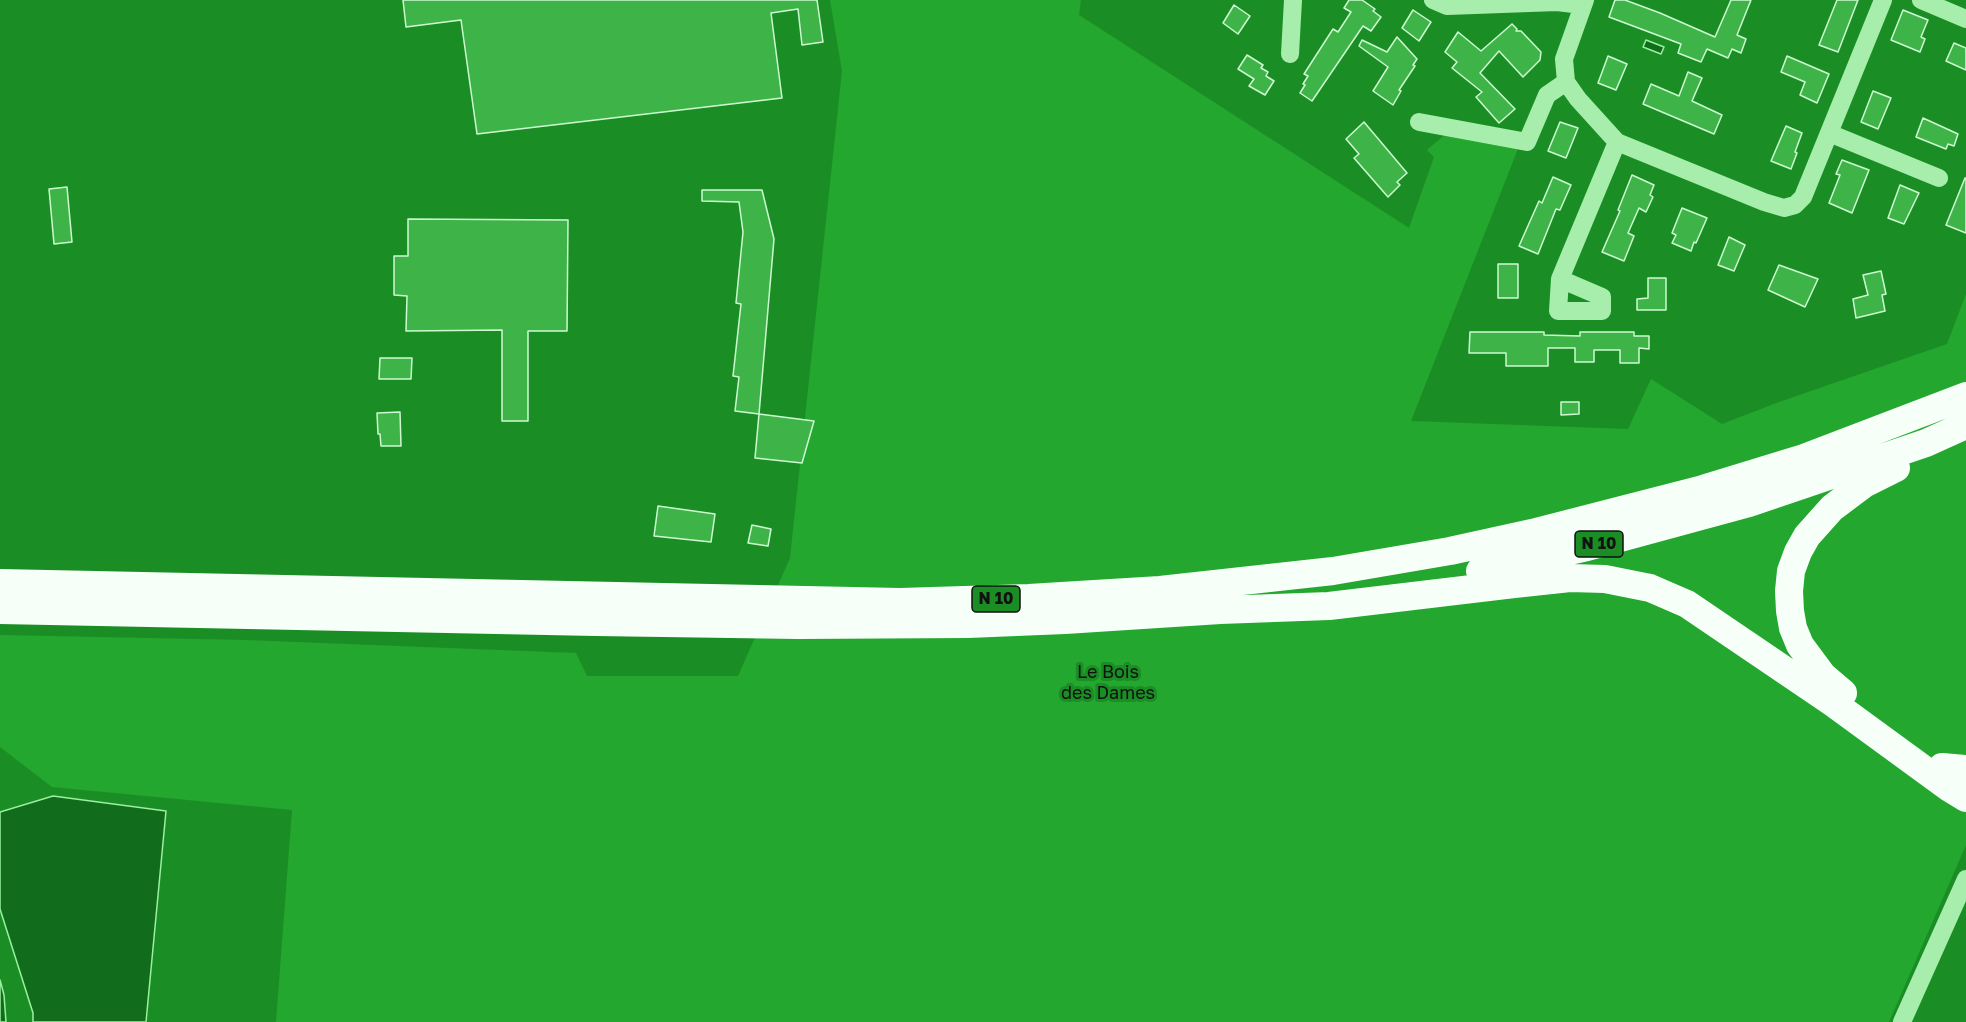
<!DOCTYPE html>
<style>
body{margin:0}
canvas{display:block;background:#1a8e25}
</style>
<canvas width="1966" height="1022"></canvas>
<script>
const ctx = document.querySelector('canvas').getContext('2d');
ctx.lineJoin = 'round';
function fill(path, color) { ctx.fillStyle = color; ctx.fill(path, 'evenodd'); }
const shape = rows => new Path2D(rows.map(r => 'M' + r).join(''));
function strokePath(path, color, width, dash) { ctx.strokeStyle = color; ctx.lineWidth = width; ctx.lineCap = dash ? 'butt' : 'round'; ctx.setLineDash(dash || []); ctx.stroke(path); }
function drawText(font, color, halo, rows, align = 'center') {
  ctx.font = font + ' "Golos Text",sans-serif'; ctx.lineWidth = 6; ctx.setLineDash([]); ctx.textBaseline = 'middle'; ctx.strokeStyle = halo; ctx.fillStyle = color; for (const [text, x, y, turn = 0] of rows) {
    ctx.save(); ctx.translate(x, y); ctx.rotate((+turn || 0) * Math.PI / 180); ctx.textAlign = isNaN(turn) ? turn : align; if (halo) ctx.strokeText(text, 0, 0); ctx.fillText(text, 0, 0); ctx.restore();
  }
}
fill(shape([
 [830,0,1081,0,1079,15,1409,228,1434,157,1427,150,1448,132,1519,146,1411,421,1628,429,1651,379,1722,424,1779,402,1947,344,1966,294,1966,845,1889,1022,276,1022,292,810,52,787,0,747,0,635,246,640,576,653,587,676,738,676,790,558,842,71]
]), '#23a72e');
const water = shape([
 [1646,40,1664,47,1661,54,1643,47,1646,40],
 [53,796,166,811,146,1022,33,1022,33,1013,0,909,0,812,53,796],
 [0,980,4,995,6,1022,0,1022,0,980]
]);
fill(water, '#116c1b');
strokePath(water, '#9af0a0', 1.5);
const building = shape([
 [403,0,817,0,823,42,802,45,798,9,771,13,782,98,477,134,461,20,406,27,403,0],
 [1349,0,1362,0,1375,9,1373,11,1381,17,1371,31,1363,26,1312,101,1300,93,1305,85,1303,84,1308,76,1304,74,1333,29,1338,32,1351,12,1344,8,1349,0],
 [1615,0,1625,0,1660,13,1715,37,1731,0,1751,0,1737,35,1746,39,1741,53,1732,49,1728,58,1707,49,1701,62,1678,53,1681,44,1609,17,1615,0],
 [1837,0,1858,0,1838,52,1819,45,1837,0],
 [1234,5,1250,16,1238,34,1223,23,1234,5],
 [1413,10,1431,22,1419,41,1402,28,1413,10],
 [1903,10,1928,20,1921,37,1925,39,1920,52,1891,40,1903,10],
 [1512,24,1517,29,1516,31,1521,31,1541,52,1540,60,1523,77,1499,51,1480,73,1515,109,1499,123,1476,97,1482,92,1452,68,1457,62,1445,52,1458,32,1481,51,1512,24],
 [1397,37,1417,59,1413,65,1415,66,1399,90,1401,91,1393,105,1373,91,1388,67,1359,46,1362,40,1387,52,1397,37],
 [1954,43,1966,48,1966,70,1946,61,1954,43],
 [1247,55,1263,65,1261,68,1268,72,1266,76,1274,81,1265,95,1249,86,1254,79,1238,69,1247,55],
 [1608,56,1627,64,1616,90,1598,83,1608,56],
 [1787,56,1829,74,1817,103,1800,95,1805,82,1781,72,1787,56],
 [1688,72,1702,78,1692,101,1722,115,1714,134,1643,104,1651,84,1679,96,1688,72],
 [1873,91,1891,98,1878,129,1861,122,1873,91],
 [1923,118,1958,134,1954,146,1948,144,1946,149,1916,137,1923,118],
 [1364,122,1407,173,1397,182,1400,185,1388,197,1354,158,1359,154,1346,139,1364,122],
 [1560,122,1578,128,1566,158,1548,151,1560,122],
 [1786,126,1802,133,1795,152,1797,153,1791,169,1771,161,1786,126],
 [1842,160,1869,170,1852,213,1829,203,1840,175,1836,174,1842,160],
 [1632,175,1654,185,1650,195,1653,197,1646,212,1639,208,1628,233,1634,236,1624,261,1602,252,1620,211,1618,210,1632,175],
 [1553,177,1571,185,1560,210,1556,209,1538,254,1519,246,1539,201,1542,203,1553,177],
 [1965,178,1966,178,1966,233,1946,225,1965,178],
 [1900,185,1919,193,1904,224,1888,218,1900,185],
 [67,187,72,242,54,244,49,189,67,187],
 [702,190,762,190,774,239,759,414,735,411,739,377,733,376,741,304,736,303,743,232,739,202,702,201,702,190],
 [1682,208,1707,218,1696,243,1694,242,1691,251,1672,243,1676,235,1672,233,1682,208],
 [408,219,568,220,567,331,528,331,528,421,502,421,502,330,406,331,407,296,394,295,394,256,408,256,408,219],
 [1729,237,1745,245,1734,271,1718,265,1729,237],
 [1498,264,1518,264,1518,298,1498,298,1498,264],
 [1779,265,1818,279,1805,307,1768,290,1779,265],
 [1881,271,1886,294,1882,295,1885,311,1856,318,1853,299,1868,295,1863,275,1881,271],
 [1648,278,1666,278,1666,310,1637,310,1637,299,1648,298,1648,278],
 [1470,332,1544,332,1544,335,1580,336,1580,332,1634,332,1634,336,1649,336,1649,349,1639,348,1639,363,1620,363,1620,350,1594,350,1594,362,1575,362,1575,348,1548,348,1548,366,1506,366,1506,353,1469,353,1470,332],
 [380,358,412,358,411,379,379,379,380,358],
 [1561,402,1579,402,1579,414,1561,415,1561,402],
 [400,412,401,446,381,446,380,434,378,434,377,413,400,412],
 [759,414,814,421,802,463,755,458,759,414],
 [658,506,715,514,711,542,654,536,658,506],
 [752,525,771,529,768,546,748,543,752,525]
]);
fill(building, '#3eb448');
strokePath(building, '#cdfad1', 1.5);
strokePath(shape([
 [1433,0,1447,6,1557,2,1582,5],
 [1585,0,1564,59,1566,82,1578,99,1617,142,1764,202,1784,208,1795,205,1803,197,1883,0],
 [1921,0,1966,19],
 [1290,54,1293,0],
 [1419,122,1527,142,1547,95,1566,82],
 [1829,133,1939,178],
 [1560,279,1602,297,1602,311,1558,311,1560,279,1617,142],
 [1902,1022,1966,879]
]), '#a7eead', 18);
strokePath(shape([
 [1480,571,1587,547,1749,503,1926,443,1966,425],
 [0,583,900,602,1029,598,1160,590,1333,571,1450,551,1532,533,1703,489,1801,459,1966,396],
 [0,610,596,622,798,625,968,624,1065,620,1220,610,1329,606,1514,584,1570,578,1605,579,1650,588,1687,604,1833,703,1948,787,1966,798],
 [1843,693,1823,676,1800,645,1793,628,1790,611,1789,591,1791,571,1798,552,1807,536,1832,508,1864,484,1896,468],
 [1942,767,1966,769]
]), '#f6fff8', 28);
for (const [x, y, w] of [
 [1599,544,48],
 [996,599,48]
]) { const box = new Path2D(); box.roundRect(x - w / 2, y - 13, w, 26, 4.5); ctx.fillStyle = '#1a8e25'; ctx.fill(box); strokePath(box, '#111', 1.5); }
drawText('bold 16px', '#111', null, [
 ["N 10",1599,544],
 ["N 10",996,599]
]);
drawText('18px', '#111', '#1a8e25', [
 ["Le Bois",1108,672],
 ["des Dames",1108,693]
]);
</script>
